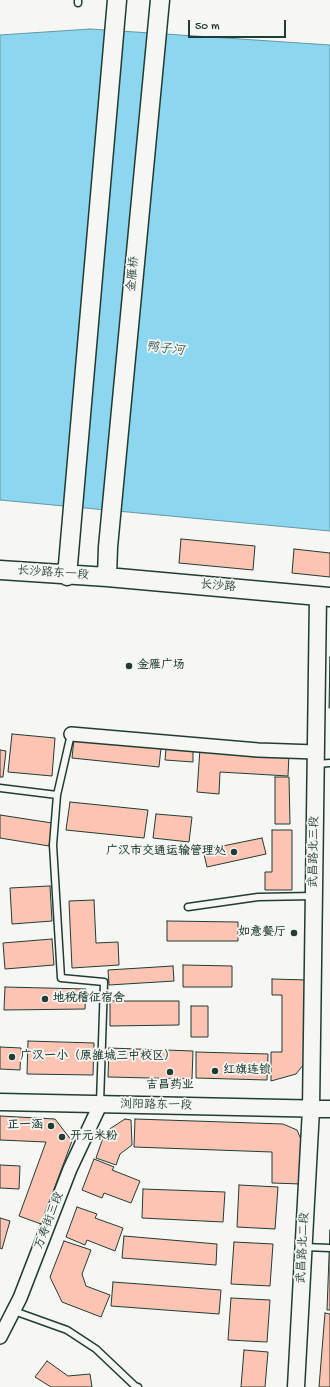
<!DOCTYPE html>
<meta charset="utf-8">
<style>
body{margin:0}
#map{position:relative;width:330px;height:1387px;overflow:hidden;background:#f6f6f2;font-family:"Gochi Hand",sans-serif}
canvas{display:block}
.scale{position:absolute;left:188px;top:20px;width:98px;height:18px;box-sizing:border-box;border:2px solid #1f3d34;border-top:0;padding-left:5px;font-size:12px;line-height:14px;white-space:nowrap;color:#1f3d34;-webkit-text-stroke:3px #f6f6f2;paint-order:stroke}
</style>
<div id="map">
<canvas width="330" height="1387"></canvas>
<div class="scale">50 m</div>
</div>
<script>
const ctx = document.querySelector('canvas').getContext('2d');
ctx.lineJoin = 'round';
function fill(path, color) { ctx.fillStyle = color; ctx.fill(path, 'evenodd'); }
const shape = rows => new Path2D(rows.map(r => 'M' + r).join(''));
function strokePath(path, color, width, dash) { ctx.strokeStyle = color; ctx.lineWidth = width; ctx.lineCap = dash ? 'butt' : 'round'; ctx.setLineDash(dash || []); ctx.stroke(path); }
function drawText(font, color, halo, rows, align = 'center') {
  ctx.font = font + ' "Gochi Hand","LXGW WenKai TC",sans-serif'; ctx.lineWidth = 3.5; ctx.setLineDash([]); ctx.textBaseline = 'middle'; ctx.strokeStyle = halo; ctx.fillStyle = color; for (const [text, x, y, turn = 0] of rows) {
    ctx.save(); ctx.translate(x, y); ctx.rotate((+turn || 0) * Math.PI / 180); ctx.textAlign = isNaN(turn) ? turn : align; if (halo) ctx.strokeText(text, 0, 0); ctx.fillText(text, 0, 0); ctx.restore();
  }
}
const water = shape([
 [90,29,330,45,330,531,0,500,0,35,90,29]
]);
fill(water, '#8dd6ef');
strokePath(water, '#6199a4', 1);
const building = shape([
 [181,539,255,546,253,570,179,563,181,539],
 [294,549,330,553,330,577,292,573,294,549],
 [330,657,330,708,329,708,330,657],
 [12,734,55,738,52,776,8,772,12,734],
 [74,739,161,748,159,767,72,758,74,739],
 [166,749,193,751,193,762,165,760,166,749],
 [200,749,289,754,288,776,220,772,219,794,197,792,200,749],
 [0,750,6,751,3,777,0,777,0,750],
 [275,777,289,777,290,824,275,824,275,777],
 [70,802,148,810,144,838,66,830,70,802],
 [156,814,192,817,189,842,153,838,156,814],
 [0,815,52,823,49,846,0,838,0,815],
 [272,830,292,830,292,890,265,890,265,872,272,872,272,830],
 [262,838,266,854,207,867,203,850,262,838],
 [50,886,52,921,12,924,10,888,50,886],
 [94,900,96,943,118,942,119,965,72,968,69,901,94,900],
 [167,921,238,922,238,941,167,941,167,921],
 [52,939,54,965,5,969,3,943,52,939],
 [183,965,232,966,232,987,183,987,183,965],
 [173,966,174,981,109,985,108,970,173,966],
 [272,979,308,980,304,1064,296,1074,271,1081,271,1052,282,1052,282,995,272,995,272,979],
 [5,987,86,989,85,1009,4,1010,5,987],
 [110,1001,179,1001,179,1025,110,1026,110,1001],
 [191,1006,208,1006,208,1037,191,1037,191,1006],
 [28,1041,94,1043,93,1075,27,1074,28,1041],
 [0,1047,21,1048,20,1070,0,1069,0,1047],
 [109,1048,193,1051,192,1079,108,1077,109,1048],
 [196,1052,268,1054,267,1080,196,1078,196,1052],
 [0,1116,55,1119,72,1141,41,1224,19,1216,46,1142,0,1140,0,1116],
 [125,1119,131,1120,132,1145,120,1154,116,1165,96,1158,105,1132,125,1119],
 [135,1119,283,1124,297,1130,303,1144,301,1184,272,1183,272,1152,134,1147,135,1119],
 [94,1159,114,1167,112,1170,140,1181,131,1203,104,1193,102,1198,82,1190,94,1159],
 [0,1165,20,1166,19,1189,0,1188,0,1165],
 [239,1185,278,1187,275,1229,237,1227,239,1185],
 [143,1189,225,1192,223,1222,142,1218,143,1189],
 [77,1207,97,1214,95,1218,123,1228,115,1251,87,1240,85,1245,66,1237,77,1207],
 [0,1218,10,1221,2,1249,0,1248,0,1218],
 [330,1230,330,1310,327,1310,330,1230],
 [124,1236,217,1244,216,1265,122,1258,124,1236],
 [64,1241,91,1250,82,1274,86,1286,110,1295,101,1317,62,1302,50,1277,64,1241],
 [234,1242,273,1244,270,1286,231,1284,234,1242],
 [113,1282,221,1290,219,1314,111,1306,113,1282],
 [231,1298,270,1300,267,1342,228,1340,231,1298],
 [325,1313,330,1314,330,1387,319,1387,325,1313],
 [244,1350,268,1352,265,1387,241,1387,244,1350],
 [47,1361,68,1376,90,1374,92,1387,51,1387,35,1377,47,1361]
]);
fill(building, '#fdc4b3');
strokePath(building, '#1f3d34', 1);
const service = shape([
 [78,3,78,0],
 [71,734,57,795,53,845,61,978,104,982,100,1103],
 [316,764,330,763],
 [0,788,57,795],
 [188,907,258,897,314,896],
 [304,1247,330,1248],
 [14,1311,67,1330,96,1349,135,1386,138,1387]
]);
const minor = shape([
 [71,734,258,750,316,752],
 [0,1337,20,1298,70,1169,100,1105]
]);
const tertiary = shape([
 [0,1102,330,1109],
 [296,1387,311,1109,318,596]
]);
const secondary = shape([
 [0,570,107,577,330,597],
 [67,576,117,0],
 [107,577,108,547,160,0]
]);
strokePath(service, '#1f3d34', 9);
strokePath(minor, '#1f3d34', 16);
strokePath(tertiary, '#1f3d34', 19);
strokePath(secondary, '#1f3d34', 21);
strokePath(service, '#f6f6f2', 6);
strokePath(minor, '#f6f6f2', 13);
strokePath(tertiary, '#f6f6f2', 16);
strokePath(secondary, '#f6f6f2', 18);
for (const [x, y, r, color] of [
 [129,666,4,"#1f3d34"],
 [234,852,4,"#1f3d34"],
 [294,933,4,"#1f3d34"],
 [45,999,4,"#1f3d34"],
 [12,1057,4,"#1f3d34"],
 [215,1071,4,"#1f3d34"],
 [170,1072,4,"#1f3d34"],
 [51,1126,4,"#1f3d34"],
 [62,1137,4,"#1f3d34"]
]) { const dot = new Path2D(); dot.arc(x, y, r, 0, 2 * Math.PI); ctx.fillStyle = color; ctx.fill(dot); strokePath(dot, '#f6f6f2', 1.5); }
drawText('12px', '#1f3d34', '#f6f6f2', [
 ["金雁桥",134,274,-85],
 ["长沙路东一段",53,574,4],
 ["长沙路",218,587,5],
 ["武昌路北三段",315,852,-89],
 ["浏阳路东一段",156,1106,1],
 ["万寿街三段",50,1221,-69],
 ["武昌路北二段",304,1248,-87]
]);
drawText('bold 12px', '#1f3d34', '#f6f6f2', [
 ["金雁广场",137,666],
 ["广汉市交通运输管理处",226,852,"right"],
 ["如意餐厅",286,933,"right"],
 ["地税稽征宿舍",53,999],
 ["广汉一小（原雒城三中校区）",20,1057],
 ["红旗连锁",223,1071],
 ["吉昌药业",170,1086,"center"],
 ["正一涵",43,1126,"right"],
 ["开元米粉",70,1137]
], 'left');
drawText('italic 13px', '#355c59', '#f6f6f2', [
 ["鸭子河",165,350,7]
]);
</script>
